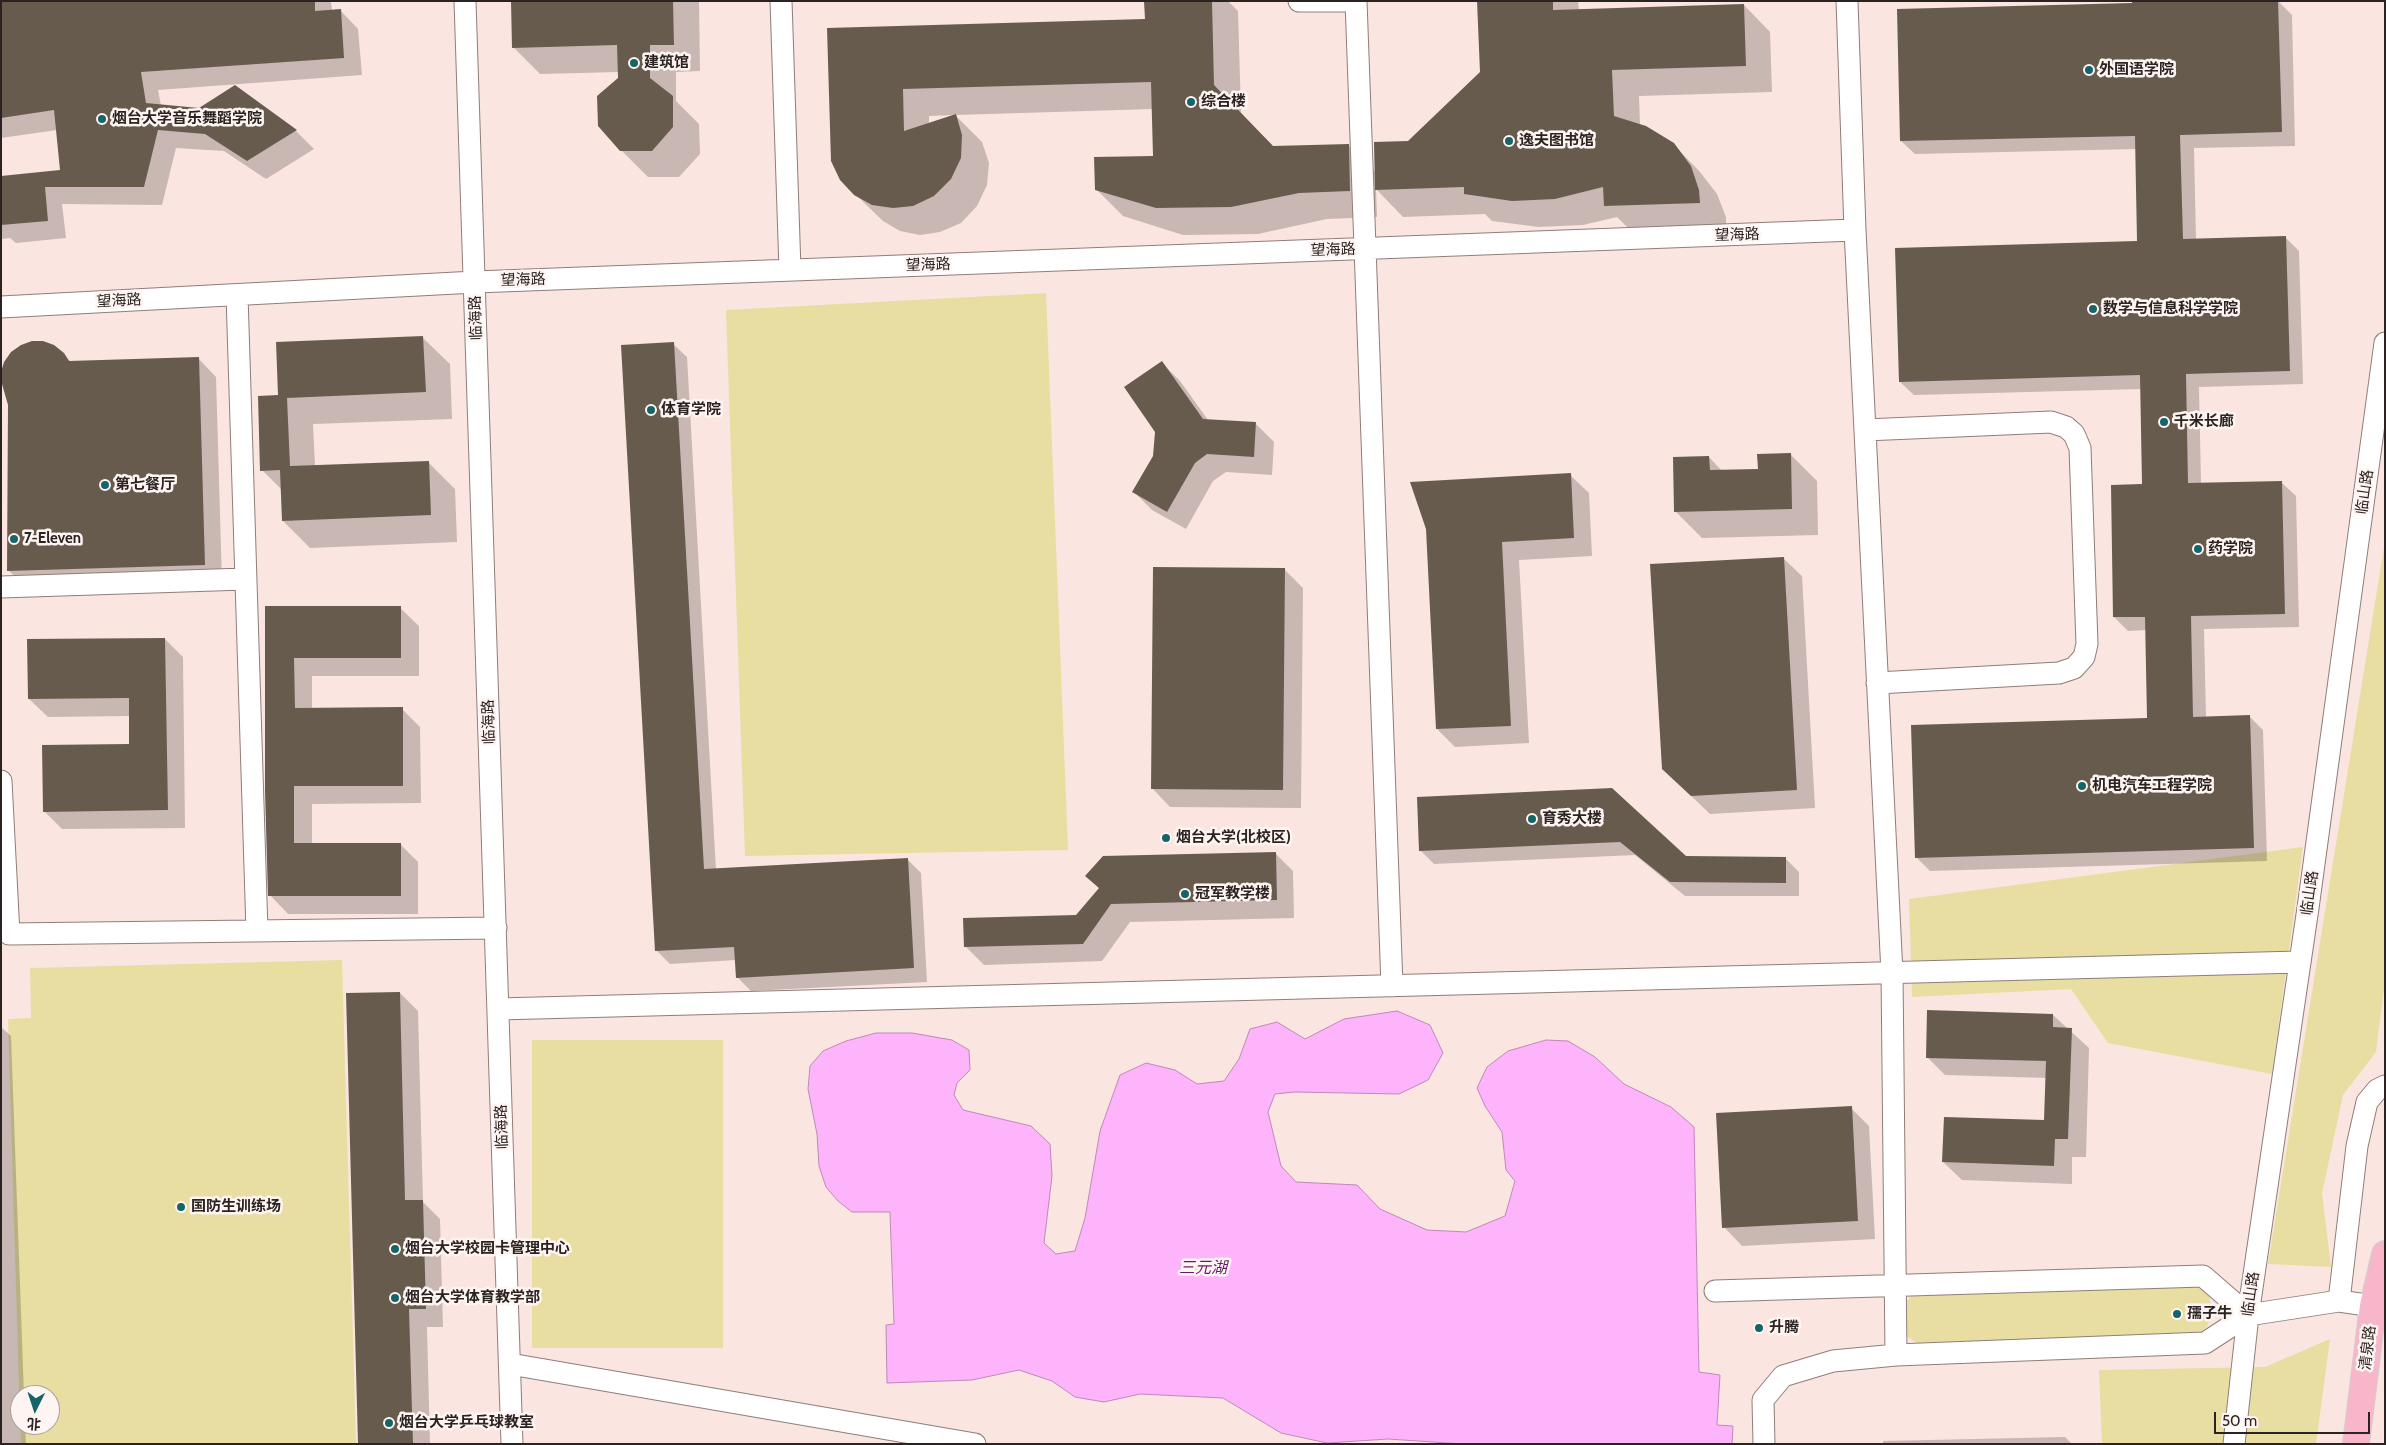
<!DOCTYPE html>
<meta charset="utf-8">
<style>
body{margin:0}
#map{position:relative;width:2386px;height:1445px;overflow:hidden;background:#fbe5e0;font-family:Cabin,"Noto Sans SC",sans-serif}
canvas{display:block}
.frame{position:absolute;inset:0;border:2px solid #2b2321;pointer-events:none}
.north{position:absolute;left:10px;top:1385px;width:50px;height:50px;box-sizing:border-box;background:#fef5f3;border:1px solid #aaa19f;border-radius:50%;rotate:184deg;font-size:14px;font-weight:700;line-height:20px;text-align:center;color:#2b2321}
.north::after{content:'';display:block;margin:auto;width:18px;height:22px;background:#156568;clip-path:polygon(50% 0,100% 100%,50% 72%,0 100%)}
.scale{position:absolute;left:2214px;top:1412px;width:156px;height:22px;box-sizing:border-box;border:2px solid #2b2321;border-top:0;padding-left:6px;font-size:15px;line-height:18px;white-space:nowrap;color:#2b2321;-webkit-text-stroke:4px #fef5f3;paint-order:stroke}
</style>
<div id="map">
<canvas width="2386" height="1445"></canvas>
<div class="frame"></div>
<div class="north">北</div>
<div class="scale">50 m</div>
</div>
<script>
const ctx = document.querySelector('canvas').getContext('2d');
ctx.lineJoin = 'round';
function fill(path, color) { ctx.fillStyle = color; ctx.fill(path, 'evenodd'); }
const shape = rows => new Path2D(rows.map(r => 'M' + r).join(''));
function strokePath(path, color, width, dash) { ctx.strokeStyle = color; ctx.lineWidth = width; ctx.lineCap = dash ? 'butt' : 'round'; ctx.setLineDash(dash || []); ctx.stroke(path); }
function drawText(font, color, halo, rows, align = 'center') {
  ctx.font = font + ' Cabin,"Noto Sans SC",sans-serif'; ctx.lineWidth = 5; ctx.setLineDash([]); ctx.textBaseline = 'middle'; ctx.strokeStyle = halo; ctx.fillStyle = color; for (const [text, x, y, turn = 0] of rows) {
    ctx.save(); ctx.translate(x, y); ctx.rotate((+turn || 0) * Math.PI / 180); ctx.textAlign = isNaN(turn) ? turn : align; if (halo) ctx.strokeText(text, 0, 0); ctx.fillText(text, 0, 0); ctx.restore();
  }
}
fill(shape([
 [1046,293,1068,850,745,856,726,310],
 [2385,541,2385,981,2376,1052,2343,1095,2322,1193,2331,1267,2268,1264],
 [2303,847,2272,1074,2108,1043,2071,989,1912,997,1909,899],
 [342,960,356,1444,21,1444,20,1425,50,1425,50,1395,20,1395,20,1424,8,1019,31,1018,30,968],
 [532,1040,723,1040,723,1348,532,1348],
 [2198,1287,2209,1296,2212,1310,2208,1325,2199,1334,1917,1343,1905,1335,1903,1304,1913,1295],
 [2330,1339,2316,1444,2102,1444,2099,1370,2265,1367]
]), '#e8dea2');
const water = shape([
 [1397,1011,1430,1025,1443,1053,1428,1080,1399,1094,1295,1092,1275,1094,1268,1112,1281,1166,1296,1182,1357,1185,1380,1209,1427,1230,1466,1232,1505,1216,1515,1181,1506,1170,1502,1132,1485,1106,1477,1088,1487,1067,1508,1051,1546,1040,1568,1041,1595,1057,1624,1084,1671,1107,1694,1127,1699,1372,1720,1375,1717,1425,1733,1426,1732,1444,1463,1444,1388,1439,1327,1443,1281,1433,1223,1398,1140,1394,1104,1402,1075,1397,1052,1381,1019,1370,972,1380,887,1383,886,1325,894,1324,890,1212,852,1212,838,1201,826,1187,819,1166,817,1134,808,1089,810,1066,823,1051,846,1041,876,1033,912,1033,952,1040,969,1050,970,1070,957,1083,954,1095,963,1110,1031,1126,1050,1144,1052,1176,1044,1243,1056,1254,1075,1251,1085,1218,1100,1131,1120,1075,1146,1063,1175,1070,1197,1084,1224,1081,1239,1059,1250,1029,1277,1022,1305,1039,1344,1019,1397,1011]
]);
fill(water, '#fdb4fb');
strokePath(water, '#be88ba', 1);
fill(shape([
 [1,1,331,1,332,11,340,10,358,29,362,75,158,90,161,106,200,109,235,86,296,131,314,149,266,179,224,151,176,148,162,205,62,204,66,238,16,243,10,238,1,239,1,177,61,171,57,130,1,138],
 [512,1,699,1,700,71,676,72,676,101,699,124,700,154,679,177,648,177,621,150,619,72,540,74,513,47],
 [1146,1,1228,1,1238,11,1241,113,1274,147,1348,145,1376,173,1481,73,1479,1,1578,1,1579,10,1744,5,1770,32,1772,92,1639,96,1640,125,1673,144,1700,172,1717,194,1726,217,1726,229,1632,232,1617,217,1583,225,1539,227,1492,221,1485,214,1403,217,1376,189,1377,217,1327,219,1258,234,1183,235,1123,216,1096,189,1154,157,1153,109,955,115,982,142,989,163,987,185,977,206,961,223,940,232,920,235,900,231,883,221,855,194,828,29,1146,21],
 [954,115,929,124,929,116],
 [2278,1,2292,15,2295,146,2194,148,2196,240,2286,238,2299,251,2303,384,2199,387,2201,484,2282,483,2296,496,2299,627,2204,629,2206,718,2249,716,2263,730,2267,861,1930,871,1916,857,2149,719,2147,630,2128,631,2114,617,2144,485,2142,389,1914,395,1900,382,2139,242,2137,149,1915,154,1901,141,2190,3],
 [423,338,450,364,452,419,313,424,315,466,428,462,455,489,457,542,310,548,283,521,282,490,262,470,279,397],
 [673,344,687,357,716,870,908,860,921,873,927,982,751,991,737,977,736,960,670,964,656,950],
 [63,354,71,362,198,358,216,377,222,583,27,588,8,570],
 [1161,362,1180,381,1208,420,1256,424,1274,442,1272,475,1226,472,1213,481,1186,529,1152,510,1134,492,1154,456],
 [1790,454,1817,481,1818,535,1702,538,1675,511,1709,457,1722,471,1759,470],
 [1570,475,1589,493,1592,556,1519,560,1529,743,1455,747,1437,729,1427,529],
 [1783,558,1802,576,1815,808,1710,814,1682,787],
 [1285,570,1303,588,1301,808,1170,807,1152,788],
 [266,608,400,608,419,626,419,676,312,676,312,709,402,709,420,727,421,803,312,804,312,844,400,844,418,862,418,914,288,914,270,895],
 [165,639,183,657,185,828,62,829,44,811,131,745,130,716,48,717,29,699],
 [1611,789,1685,857,1785,858,1799,872,1799,896,1685,896,1635,855,1434,864,1420,850],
 [1275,853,1293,871,1294,918,1130,922,1102,961,984,965,966,947,1077,916,1100,889,1087,876],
 [400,993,418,1011,423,1202,440,1219,443,1327,427,1327,430,1444,359,1444],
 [2053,1015,2089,1048,2086,1157,2072,1157,2072,1184,1962,1180,1943,1162,2045,1121,2047,1078,1945,1075,1927,1057],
 [1,1027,11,1036,24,1395,20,1395,20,1425,25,1425,26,1444,1,1444],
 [1851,1108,1869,1126,1875,1239,1742,1246,1724,1227],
 [2065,1437,2072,1444,1883,1444,1883,1441]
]), '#0003');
fill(shape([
 [1,1,315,1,315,11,341,9,344,58,141,72,146,103,199,108,235,85,297,130,247,161,205,134,158,130,144,187,45,187,48,221,1,225,1,176,60,170,54,110,1,118],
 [511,1,673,1,674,45,650,45,650,78,673,96,673,127,652,151,620,151,598,126,597,96,618,78,617,45,512,48],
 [1144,1,1212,1,1214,85,1273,146,1349,144,1350,191,1299,193,1231,207,1156,208,1095,190,1094,157,1153,156,1151,82,903,89,904,131,956,114,962,135,961,158,951,179,934,196,913,206,893,208,872,205,854,195,840,180,831,161,827,28,1145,19],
 [1477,1,1553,1,1553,10,1744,4,1746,66,1612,70,1614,116,1646,126,1674,143,1691,166,1699,190,1700,203,1604,206,1603,187,1555,199,1512,201,1464,194,1464,187,1375,190,1374,142,1408,141,1480,72],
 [2132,1,2278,1,2282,132,2180,135,2183,239,2286,236,2290,371,2186,374,2188,483,2282,481,2285,614,2191,616,2193,717,2250,715,2254,848,1915,858,1911,725,2147,718,2145,617,2113,617,2111,485,2142,484,2140,375,1899,382,1895,248,2137,241,2135,136,1900,141,1897,9,2132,3],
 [423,336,426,392,287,398,290,466,429,461,431,515,282,521,280,470,260,471,258,396,278,395,276,342],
 [32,341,43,341,54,345,64,353,69,361,199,357,205,565,7,571,8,405,2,384,1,372,4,362,11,352,21,345],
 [674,342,704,869,908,858,914,968,736,978,734,947,655,951,621,345],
 [1162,361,1203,419,1256,422,1254,457,1207,454,1195,463,1167,512,1132,492,1153,456,1155,432,1124,387],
 [1791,453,1792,509,1674,512,1673,457,1709,456,1710,470,1758,469,1757,454],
 [1571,473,1574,538,1502,542,1511,726,1436,729,1426,529,1410,482],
 [1784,557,1797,790,1691,796,1662,769,1650,564],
 [1153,567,1285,568,1283,790,1151,789],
 [265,606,401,606,401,658,294,658,295,708,403,707,403,786,294,786,294,843,401,843,401,896,268,896,265,791],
 [165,638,168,810,43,812,42,745,129,744,129,698,28,699,27,639],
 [1612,788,1686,856,1786,857,1786,883,1670,882,1620,842,1419,851,1417,797],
 [1276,852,1277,900,1111,904,1083,944,964,947,963,918,1076,915,1099,888,1085,876,1103,856],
 [400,992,405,1200,423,1200,426,1309,409,1309,413,1444,358,1444,346,993],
 [1927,1010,2053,1014,2053,1027,2072,1028,2068,1139,2055,1139,2054,1166,1942,1162,1944,1117,2044,1120,2046,1061,1926,1058],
 [1852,1106,1858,1221,1722,1228,1716,1113]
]), '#675b4e');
const minor = shape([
 [465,1,512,1444],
 [781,1,790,270],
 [1299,1,1352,1],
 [1356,1,1392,986],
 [1847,1,1855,230,1892,973,1896,1355],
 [237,295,257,931],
 [1,307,475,282,1855,230],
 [1865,430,2051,422,2066,427,2074,434,2080,448,2087,644,2084,657,2074,668,2059,673,1877,683],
 [1,587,245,579],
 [1,781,9,934,496,928],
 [498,1009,2299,962],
 [1715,1291,2203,1276,2248,1315],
 [2339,1301,2357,1146,2367,1102,2377,1090,2385,1086],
 [510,1364,975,1444],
 [1764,1444,1763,1400,1783,1376,1833,1361,1896,1355,2205,1343,2248,1315,2339,1301,2373,1306,2385,1311],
 [2234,1444,2248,1315,2308,908,2385,343]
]);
const major = shape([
 [2356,1444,2373,1306,2385,1254]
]);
strokePath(minor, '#907d79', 23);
strokePath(major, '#d0cfce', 28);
strokePath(minor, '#fff', 21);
strokePath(major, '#f8b6cb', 26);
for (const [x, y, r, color] of [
 [634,63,5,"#156568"],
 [2089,70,5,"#156568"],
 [1191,102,5,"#156568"],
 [102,119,5,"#156568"],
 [1509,141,5,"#156568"],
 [2093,309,5,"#156568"],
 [651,410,5,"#156568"],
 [2164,422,5,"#156568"],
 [105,485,5,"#156568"],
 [14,539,5,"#156568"],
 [2198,549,5,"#156568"],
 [2082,786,5,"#156568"],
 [1532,819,5,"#156568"],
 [1166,838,5,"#156568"],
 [1185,894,5,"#156568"],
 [181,1207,5,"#156568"],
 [395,1249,5,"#156568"],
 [395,1298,5,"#156568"],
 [2177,1314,5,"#156568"],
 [1759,1328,5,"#156568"],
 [389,1423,5,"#156568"]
]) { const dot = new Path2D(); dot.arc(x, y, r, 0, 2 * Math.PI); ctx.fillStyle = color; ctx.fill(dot); strokePath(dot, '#fef5f3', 2); }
drawText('bold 15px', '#2b2321', '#fef5f3', [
 ["建筑馆",644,63],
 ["外国语学院",2099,70],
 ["综合楼",1201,102],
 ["烟台大学音乐舞蹈学院",112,119],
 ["逸夫图书馆",1519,141],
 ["数学与信息科学学院",2103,309],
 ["体育学院",661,410],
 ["千米长廊",2174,422],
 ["第七餐厅",115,485],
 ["7-Eleven",24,539],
 ["药学院",2208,549],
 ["机电汽车工程学院",2092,786],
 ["育秀大楼",1542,819],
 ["烟台大学(北校区)",1176,838],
 ["冠军教学楼",1195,894],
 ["国防生训练场",191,1207],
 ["烟台大学校园卡管理中心",405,1249],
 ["烟台大学体育教学部",405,1298],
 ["孺子牛",2187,1314],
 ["升腾",1769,1328],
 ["烟台大学乒乓球教室",399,1423]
], 'left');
drawText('15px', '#2b2321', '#fef5f3', [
 ["望海路",1737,235,-2],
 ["望海路",1333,250,-2],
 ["望海路",928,265,-2],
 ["望海路",523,280,-2],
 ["望海路",119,301,-3],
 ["临海路",476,318,-92],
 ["临山路",2365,492,-82],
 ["临海路",489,722,-92],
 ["临山路",2310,893,-82],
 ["临海路",502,1127,-92],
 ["临山路",2251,1294,-82],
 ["清泉路",2368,1348,-83]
]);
drawText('italic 16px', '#6b176c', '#fef5f3', [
 ["三元湖",1203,1268]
]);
</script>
